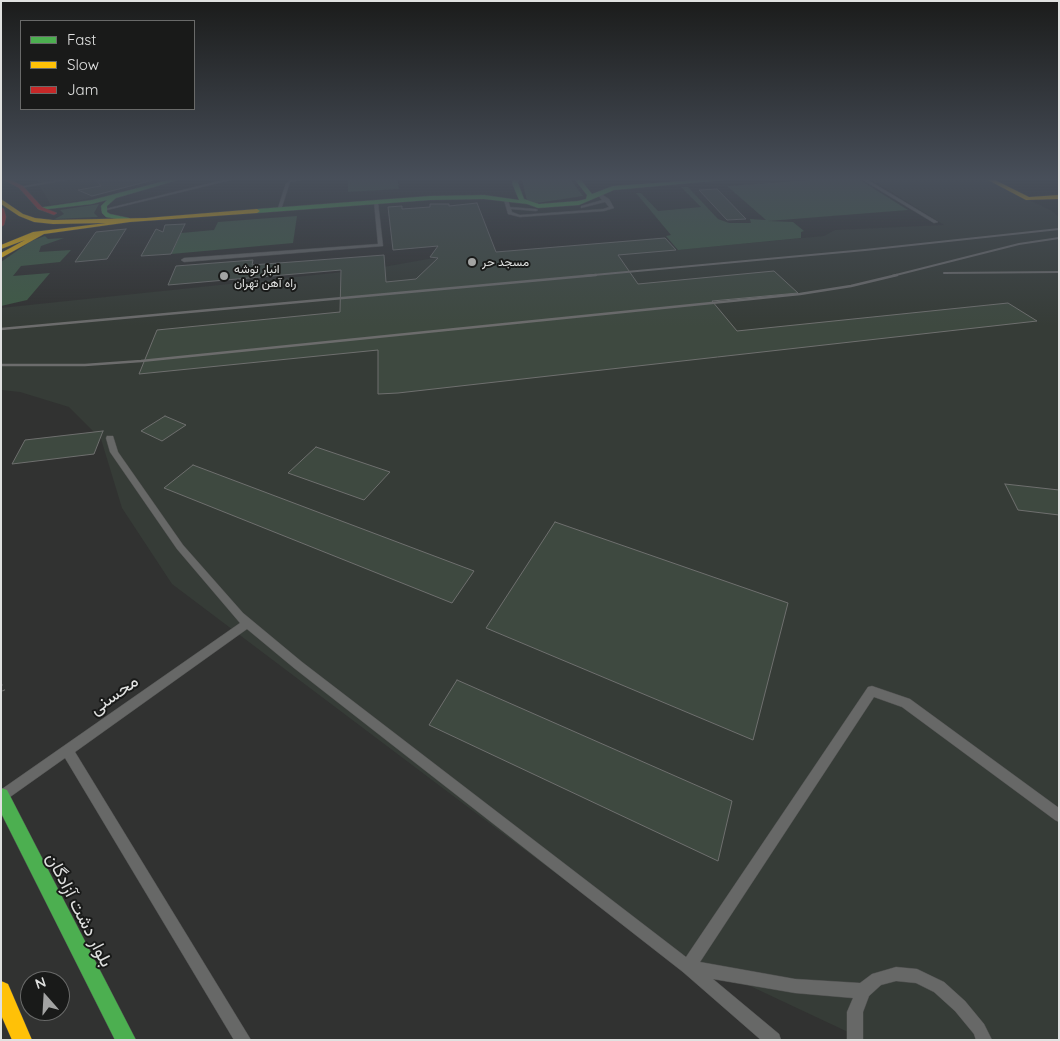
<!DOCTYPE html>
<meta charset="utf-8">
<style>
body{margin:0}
#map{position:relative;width:1060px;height:1041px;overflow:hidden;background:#313231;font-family:Quicksand,sans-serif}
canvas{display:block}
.frame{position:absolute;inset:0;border:2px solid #e0e1e0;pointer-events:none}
.legend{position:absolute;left:20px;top:20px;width:175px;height:90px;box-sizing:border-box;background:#191a19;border:1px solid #696a69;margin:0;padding:6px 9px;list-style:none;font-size:15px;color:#e0e1e0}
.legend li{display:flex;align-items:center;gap:10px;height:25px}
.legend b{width:25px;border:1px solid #696a69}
.north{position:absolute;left:20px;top:971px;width:50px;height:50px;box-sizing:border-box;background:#191a19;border:1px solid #696a69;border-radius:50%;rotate:341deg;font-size:14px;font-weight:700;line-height:20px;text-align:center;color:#e0e1e0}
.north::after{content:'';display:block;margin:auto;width:18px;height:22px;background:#a3a4a3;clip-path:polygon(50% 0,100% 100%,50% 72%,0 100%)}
</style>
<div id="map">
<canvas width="1060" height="1041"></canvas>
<div class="frame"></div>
<ul class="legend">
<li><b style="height:6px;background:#4caf50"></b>Fast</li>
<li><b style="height:6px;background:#ffc107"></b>Slow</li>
<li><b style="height:6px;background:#c62828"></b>Jam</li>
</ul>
<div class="north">N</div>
</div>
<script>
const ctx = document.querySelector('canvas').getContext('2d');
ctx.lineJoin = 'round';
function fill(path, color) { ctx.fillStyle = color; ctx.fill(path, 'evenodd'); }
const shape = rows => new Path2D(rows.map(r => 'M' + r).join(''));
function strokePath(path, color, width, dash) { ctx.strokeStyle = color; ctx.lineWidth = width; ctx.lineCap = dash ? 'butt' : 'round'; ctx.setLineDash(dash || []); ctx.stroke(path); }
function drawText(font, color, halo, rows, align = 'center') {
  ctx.font = font + ' Quicksand,Vazirmatn,sans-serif'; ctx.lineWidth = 4; ctx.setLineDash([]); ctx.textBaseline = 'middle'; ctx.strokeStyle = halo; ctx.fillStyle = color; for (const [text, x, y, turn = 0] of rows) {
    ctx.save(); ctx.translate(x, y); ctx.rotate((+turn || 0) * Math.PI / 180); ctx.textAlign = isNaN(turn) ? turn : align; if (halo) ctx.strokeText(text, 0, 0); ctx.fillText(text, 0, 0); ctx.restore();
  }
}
fill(shape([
 [36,180,153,180,154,181,82,200,51,205],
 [872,180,988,180,1052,211,1059,217,1059,1040,865,1040,631,930,172,584,122,508,101,439,69,407,20,392,1,390,1,308,372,269,428,259,665,237,677,250,824,236,835,230,944,225]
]), '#363c37');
fill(shape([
 [348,180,398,180,399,189,348,192],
 [522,180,571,180,583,196,537,203,527,201],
 [809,180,860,180,908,210,768,221,793,222,804,231,801,232,801,238,678,250,666,236,671,235,636,193,641,193,658,211,701,207,681,187,688,187,718,219,729,223,751,223,750,219,766,220,727,186],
 [99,204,94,213,98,217,55,219,64,214,60,210],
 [297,216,293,243,171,254,181,233,214,230,218,222],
 [45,236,48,239,64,238,41,246,39,252,71,250,60,262,21,266,13,276,50,273,27,300,1,306,1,262,31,241]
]), '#3f5b45');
const building = shape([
 [96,180,153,180,92,196,78,190,101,186,96,180],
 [717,189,746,219,727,220,699,190,717,189],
 [477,203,496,252,665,238,676,250,618,255,638,284,774,271,798,293,712,301,737,331,1008,303,1037,321,398,393,378,394,378,350,139,374,157,330,340,312,341,270,168,285,176,266,253,260,252,265,384,255,386,282,416,279,438,258,430,257,438,246,393,250,388,207,402,206,402,209,430,207,430,204,449,204,449,206,477,203],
 [185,224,171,254,141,256,156,229,163,232,165,225,185,224],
 [126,229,107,259,75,262,96,232,126,229],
 [165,416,186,425,162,441,141,431,165,416],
 [103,431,94,454,12,464,25,440,103,431],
 [316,447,390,472,364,500,288,473,316,447],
 [193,465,474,571,452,603,164,488,193,465],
 [1005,484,1059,490,1059,515,1018,510,1005,484],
 [555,522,788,603,753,740,486,628,555,522],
 [457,680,732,801,718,861,429,725,457,680]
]);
fill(building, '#3e4940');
strokePath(building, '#6e6f6e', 1);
const lane = shape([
 [57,180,68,180,21,188,19,187,57,180],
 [223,180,231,180,103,211,101,210,223,180],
 [289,180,302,180,290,182,281,210,277,211,286,183,288,182,289,180],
 [863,180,868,180,938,222,934,223,863,180],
 [598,192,609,199,614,208,604,211,520,217,508,214,504,200,508,199,510,207,536,209,538,210,536,211,511,209,512,212,520,215,603,209,609,207,605,202,581,208,581,206,602,200,596,193,598,192],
 [376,201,378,202,383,246,184,262,181,260,184,258,378,244,374,202,376,201],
 [107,436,113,436,118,452,183,545,243,613,302,662,686,957,868,687,872,686,910,699,1059,808,1059,822,1055,820,902,707,874,697,700,962,795,979,860,983,872,974,896,967,917,969,944,982,965,1001,984,1024,992,1040,976,1040,974,1034,955,1011,934,992,916,983,896,981,881,985,869,996,863,1012,863,1040,847,1040,847,1012,853,998,795,993,713,979,779,1034,781,1040,761,1040,683,972,294,668,247,629,75,752,251,1040,234,1040,65,758,10,797,6,799,1,796,2,789,240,623,177,549,110,452,106,438,107,436]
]);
const fast = shape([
 [168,180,178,180,116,198,107,206,107,212,110,214,129,218,130,219,127,221,106,217,102,213,101,206,107,200,92,204,40,210,37,208,92,200,168,180],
 [513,180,519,180,518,183,524,199,539,204,578,201,586,199,587,195,575,180,581,180,592,194,613,186,698,180,724,180,614,190,579,205,538,208,527,204,484,199,430,200,257,213,254,211,257,209,430,196,484,195,519,200,512,183,513,180],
 [1,788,7,790,136,1040,115,1040,1,813,1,788]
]);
const slow = shape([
 [988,180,995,180,1029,197,1059,195,1059,199,1026,200,988,180],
 [1,199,23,214,35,218,53,220,146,218,257,209,260,211,257,213,130,222,44,234,1,258,1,253,25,240,1,249,1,245,33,232,106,223,53,224,34,222,19,216,1,204,1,199],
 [1,981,8,984,32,1040,12,1040,1,1015,1,981]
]);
const jam = shape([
 [4,180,11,180,23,186,42,207,57,213,54,215,38,209,19,188,4,180],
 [1,207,4,209,6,217,4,225,1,227,1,207]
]);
strokePath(lane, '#4d4e4d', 1);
strokePath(fast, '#4d4e4d', 1);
strokePath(slow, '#4d4e4d', 1);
strokePath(jam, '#4d4e4d', 1);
strokePath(shape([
 [1,685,4,691,1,692]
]), '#686968', 3, [1, 4.5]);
fill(lane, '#676867');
fill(fast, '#4caf50');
fill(slow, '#ffc107');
fill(jam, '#c62828');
strokePath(shape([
 [944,273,1059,272],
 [583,276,865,250,1059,229],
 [892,276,1019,244,1059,238]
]), '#6c6c6c', 2);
strokePath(shape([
 [1,329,596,275],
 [1,365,85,365,141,361,800,294,851,286,897,275]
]), '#6c6c6c', 2.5);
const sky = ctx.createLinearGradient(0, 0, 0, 326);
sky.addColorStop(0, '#1b1c1b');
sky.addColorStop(0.55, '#484f5a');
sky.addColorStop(1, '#484f5a00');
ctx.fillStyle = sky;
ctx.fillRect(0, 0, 1060, 326);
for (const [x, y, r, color] of [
 [472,262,5,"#a3a4a3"],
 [224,276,5,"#a3a4a3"]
]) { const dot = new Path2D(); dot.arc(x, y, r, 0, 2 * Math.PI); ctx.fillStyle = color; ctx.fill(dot); strokePath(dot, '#191a19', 2); }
drawText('12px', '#e0e1e0', '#191a19', [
 ["مسجد حر",482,262],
 ["انبار توشه",234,269],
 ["راه آهن تهران",234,283]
], 'left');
drawText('18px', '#e0e1e0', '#191a19', [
 ["محسنی",114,695,-35],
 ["بلوار دشت آزادگان",79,910,63]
]);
</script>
